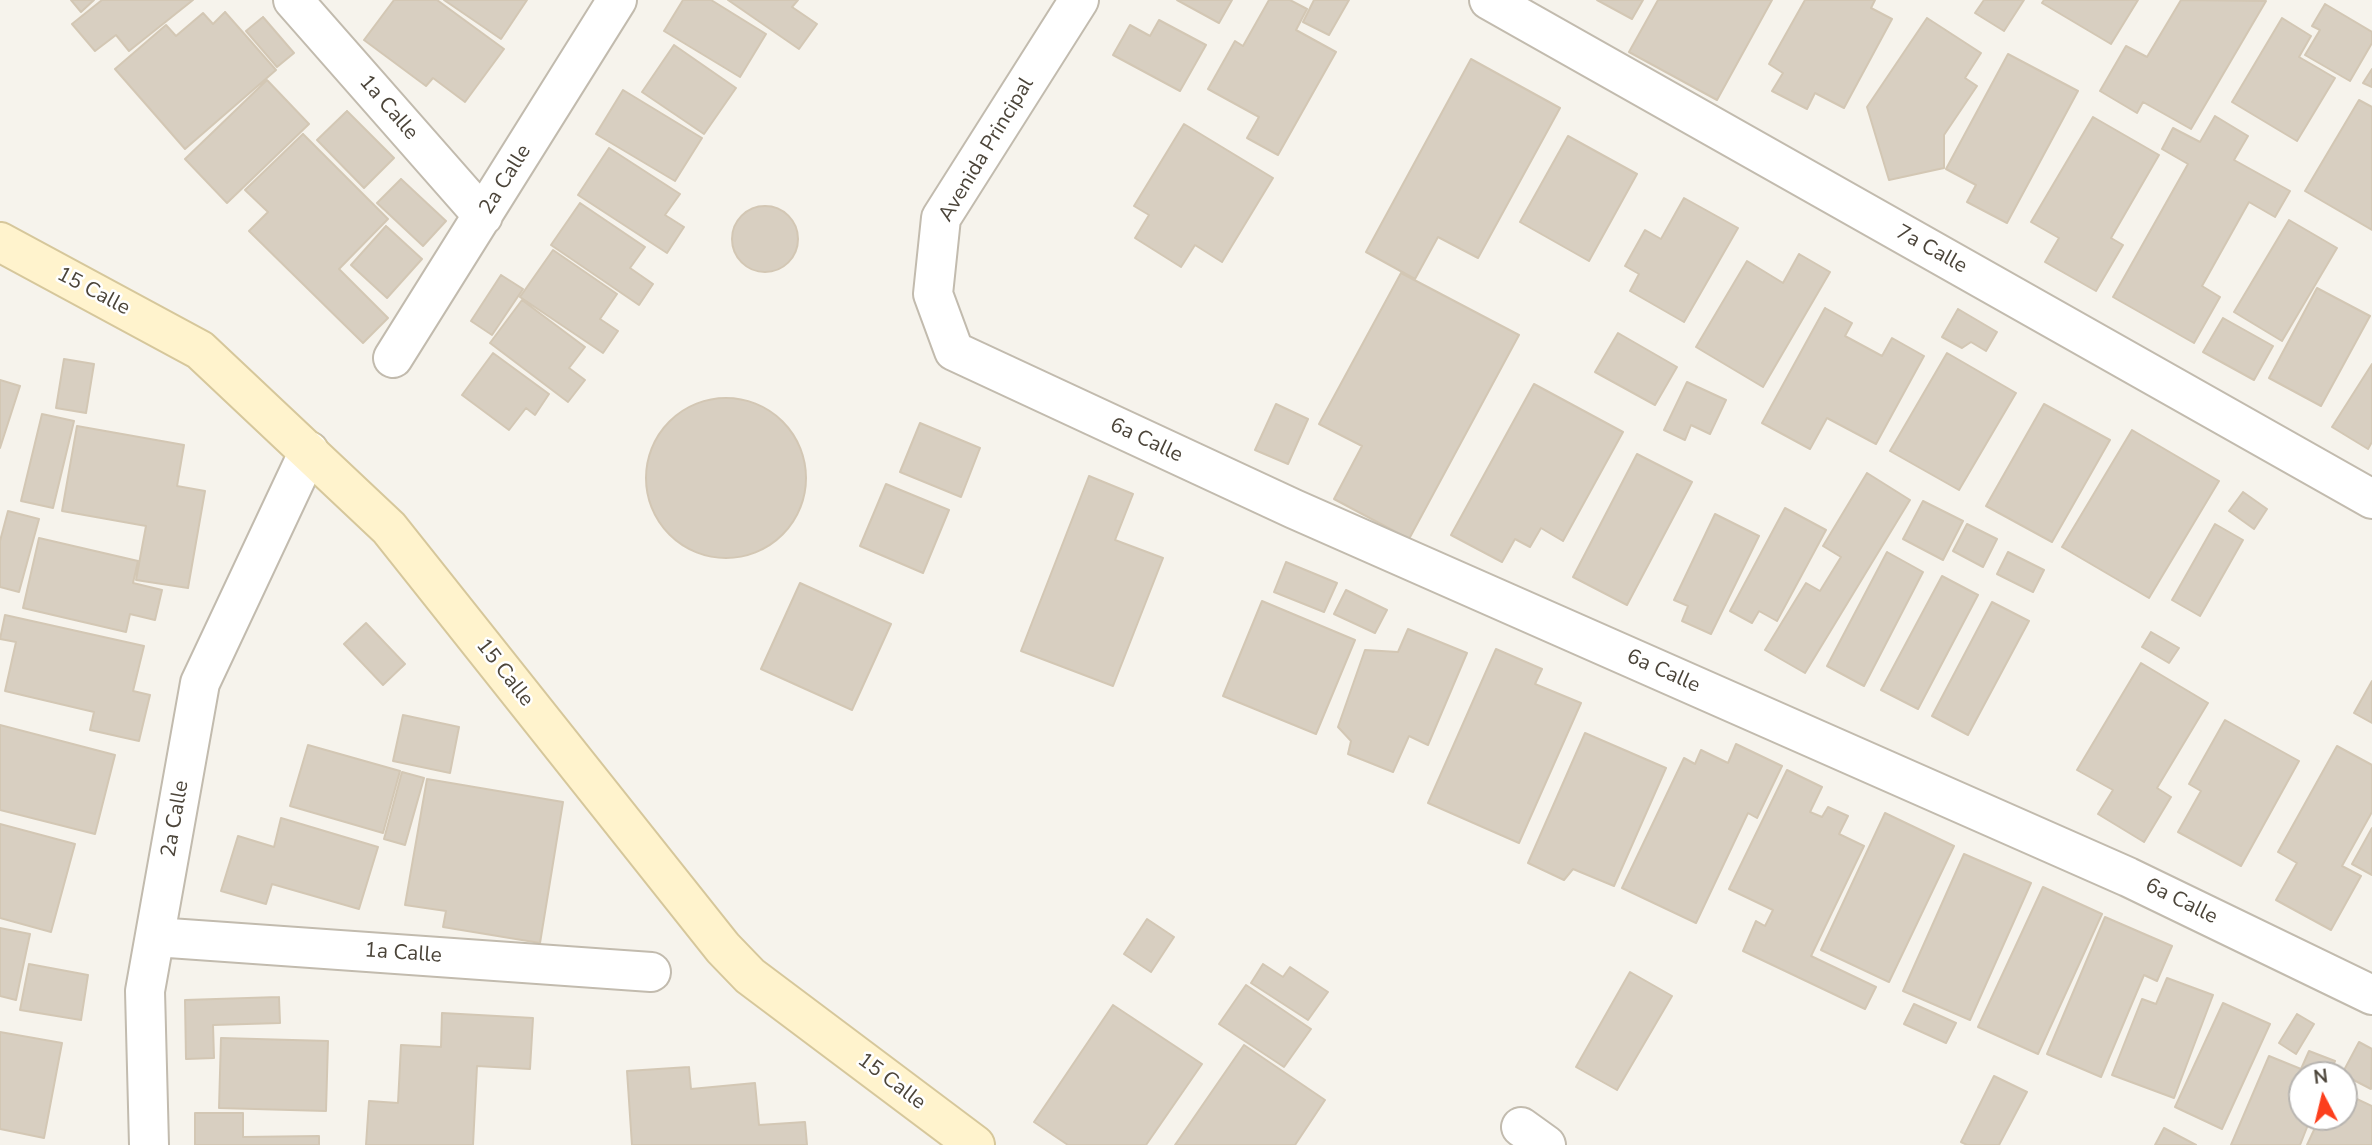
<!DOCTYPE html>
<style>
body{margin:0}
#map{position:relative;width:2372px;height:1145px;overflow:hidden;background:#f6f3ec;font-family:"Nunito Sans",sans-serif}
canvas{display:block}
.north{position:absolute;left:2288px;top:1061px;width:70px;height:70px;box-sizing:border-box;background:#fff;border:2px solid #b7b4b0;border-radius:50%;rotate:353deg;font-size:19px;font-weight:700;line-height:28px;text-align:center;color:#4b4439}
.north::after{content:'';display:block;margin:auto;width:24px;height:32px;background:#fc3f1d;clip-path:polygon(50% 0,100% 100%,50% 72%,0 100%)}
</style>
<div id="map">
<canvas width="2372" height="1145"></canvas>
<div class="north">N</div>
</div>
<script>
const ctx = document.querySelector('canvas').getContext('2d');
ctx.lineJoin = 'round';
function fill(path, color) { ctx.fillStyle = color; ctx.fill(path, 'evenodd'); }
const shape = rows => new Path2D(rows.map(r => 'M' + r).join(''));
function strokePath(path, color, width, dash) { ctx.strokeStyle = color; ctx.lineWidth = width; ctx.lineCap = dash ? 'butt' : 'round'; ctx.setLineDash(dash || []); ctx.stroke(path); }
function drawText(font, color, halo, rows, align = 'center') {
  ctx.font = font + ' "Nunito Sans",sans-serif'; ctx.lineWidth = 5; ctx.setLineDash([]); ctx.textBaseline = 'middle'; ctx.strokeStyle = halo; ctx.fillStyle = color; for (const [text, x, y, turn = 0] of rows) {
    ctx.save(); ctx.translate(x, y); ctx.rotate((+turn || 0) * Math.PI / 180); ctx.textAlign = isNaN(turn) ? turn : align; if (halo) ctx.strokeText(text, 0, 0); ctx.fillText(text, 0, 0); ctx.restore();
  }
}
const building = shape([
 [71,0,94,0,81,12,71,0],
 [102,0,193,0,129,51,116,35,95,51,72,24,102,0],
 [394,0,437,0,504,49,465,102,433,78,426,86,364,40,394,0],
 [444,0,527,0,501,39,444,0],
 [683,0,711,0,766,34,740,77,664,31,683,0],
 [728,0,798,0,792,7,817,24,799,49,728,0],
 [1177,0,1232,0,1219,23,1177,0],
 [1269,0,1290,0,1307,9,1296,30,1336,52,1278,155,1247,138,1259,117,1208,89,1235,41,1243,46,1269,0],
 [1314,0,1349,0,1329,35,1303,22,1314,0],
 [1597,0,1643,0,1632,19,1597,0],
 [1658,0,1772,0,1717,100,1629,52,1658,0],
 [1805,0,1875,0,1871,8,1892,19,1844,108,1815,93,1807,109,1772,91,1783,73,1769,64,1805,0],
 [1984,0,2024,0,2004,31,1975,13,1984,0],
 [2044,0,2138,0,2111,44,2042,3,2044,0],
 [2181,0,2266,1,2191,129,2143,102,2137,113,2100,91,2126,46,2147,57,2181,0],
 [2325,4,2372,32,2372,43,2350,81,2305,55,2320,30,2312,26,2325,4],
 [225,12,276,70,185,149,115,69,166,25,176,36,203,13,213,24,225,12],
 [263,17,294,53,277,67,246,31,263,17],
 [1927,18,1981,53,1965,78,1977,86,1944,135,1944,168,1889,180,1867,107,1927,18],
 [2282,18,2311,36,2299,57,2335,78,2297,141,2232,102,2282,18],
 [1159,20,1206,45,1180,91,1113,55,1130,25,1150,36,1159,20],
 [674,45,736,88,704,134,642,92,674,45],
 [2008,54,2078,91,2007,223,1967,202,1976,185,1946,169,2008,54],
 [1471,59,1560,108,1478,258,1438,237,1415,279,1366,252,1471,59],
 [2372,69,2372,87,2363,83,2372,69],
 [267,80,309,124,227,203,185,159,267,80],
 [623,90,702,138,675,181,596,134,623,90],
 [2359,100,2372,107,2372,230,2305,191,2359,100],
 [347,111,394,158,364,188,317,140,347,111],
 [2215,116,2248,136,2234,160,2290,191,2275,217,2249,202,2202,286,2220,297,2194,343,2113,297,2188,164,2162,149,2173,128,2200,142,2215,116],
 [2093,117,2159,155,2111,238,2123,245,2096,291,2045,262,2059,238,2031,222,2093,117],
 [1184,124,1273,178,1222,262,1195,245,1181,267,1135,238,1149,215,1134,206,1184,124],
 [303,134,388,219,339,269,388,318,363,343,249,231,268,212,245,190,303,134],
 [1568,136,1637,174,1589,261,1520,222,1568,136],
 [609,148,680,194,665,215,684,227,667,253,578,195,609,148],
 [401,179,446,221,423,246,377,203,401,179],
 [1684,198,1738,228,1684,322,1630,291,1639,274,1625,266,1645,230,1661,239,1684,198],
 [580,203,645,247,630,268,653,284,639,305,551,245,580,203],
 '732 239a33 33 0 1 1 66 0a33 33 0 1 1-66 0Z',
 [2289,220,2337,248,2282,341,2234,312,2289,220],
 [386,226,422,259,387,298,351,265,386,226],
 [553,250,617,294,600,319,618,331,603,353,520,297,553,250],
 [1799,254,1830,272,1763,387,1696,347,1747,261,1783,283,1799,254],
 [1401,273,1519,335,1409,539,1334,499,1362,446,1319,424,1401,273],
 [501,275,523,289,492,335,471,321,501,275],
 [2317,288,2370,316,2321,406,2269,378,2317,288],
 [522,300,585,347,569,368,585,380,568,402,490,343,522,300],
 [1825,308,1852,323,1845,336,1882,356,1892,338,1924,356,1876,444,1827,418,1810,449,1762,423,1825,308],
 [1958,309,1997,332,1986,351,1971,342,1962,348,1942,337,1958,309],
 [2223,318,2273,346,2254,380,2203,352,2223,318],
 [1618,333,1677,367,1655,405,1595,372,1618,333],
 [493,353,549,394,535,415,526,408,509,430,462,395,493,353],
 [1947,353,2016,393,1959,490,1890,451,1947,353],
 [64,359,94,364,86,413,56,408,64,359],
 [2372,364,2372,442,2368,449,2332,427,2372,364],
 [0,380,20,386,0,448,0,380],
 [1687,382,1726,400,1710,434,1691,425,1685,440,1664,430,1687,382],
 [1534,384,1623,432,1563,541,1541,528,1530,547,1515,539,1502,562,1451,535,1534,384],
 '646 478a80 80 0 1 1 160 0a80 80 0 1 1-160 0Z',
 [1276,404,1308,419,1288,464,1255,450,1276,404],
 [2044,404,2110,440,2052,542,1986,506,2044,404],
 [42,414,74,421,53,508,21,501,42,414],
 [920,423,980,448,961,497,900,472,920,423],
 [77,426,184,445,177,486,205,491,188,588,136,580,146,526,62,511,77,426],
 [2132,430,2219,481,2149,598,2062,547,2132,430],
 [1637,454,1692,482,1627,605,1573,577,1637,454],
 [1867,473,1910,500,1805,673,1765,650,1806,583,1820,591,1841,557,1823,546,1867,473],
 [1089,476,1133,494,1115,540,1163,558,1113,686,1021,651,1089,476],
 [886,484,949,510,923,573,860,546,886,484],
 [2243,492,2267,509,2254,529,2229,511,2243,492],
 [1923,501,1963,521,1943,560,1903,539,1923,501],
 [1785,508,1826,530,1777,621,1759,611,1752,623,1730,611,1785,508],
 [8,511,39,519,19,592,0,587,0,541,8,511],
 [1715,514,1759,536,1711,634,1682,621,1688,606,1674,600,1715,514],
 [1967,524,1997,539,1983,567,1953,551,1967,524],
 [2215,524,2243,540,2200,616,2172,600,2215,524],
 [39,538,138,561,133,583,162,590,155,620,130,614,126,632,23,608,39,538],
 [1887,552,1923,572,1864,686,1827,666,1887,552],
 [2008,552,2044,570,2033,592,1997,574,2008,552],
 [1286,562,1337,583,1324,612,1274,592,1286,562],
 [1942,576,1978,595,1918,709,1881,690,1942,576],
 [800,583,891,624,852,710,761,669,800,583],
 [1346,590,1387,610,1375,633,1334,614,1346,590],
 [1262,601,1355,640,1316,734,1223,696,1262,601],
 [1992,602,2029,621,1968,735,1932,716,1992,602],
 [5,615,144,646,133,691,150,695,139,741,90,730,94,712,5,691,16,642,0,639,5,615],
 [366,623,405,664,383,685,344,644,366,623],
 [1408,629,1467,653,1428,745,1409,736,1393,772,1348,754,1351,741,1338,727,1365,650,1398,652,1408,629],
 [2151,632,2179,648,2169,663,2142,647,2151,632],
 [1496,649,1542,669,1535,684,1581,703,1519,843,1428,803,1496,649],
 [2141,663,2208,703,2157,788,2171,797,2144,842,2098,814,2113,790,2077,770,2141,663],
 [2372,681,2372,723,2354,713,2372,681],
 [403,715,459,727,450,773,393,761,403,715],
 [2225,720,2299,761,2241,866,2178,832,2201,791,2189,784,2225,720],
 [0,725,115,755,95,834,0,810,0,725],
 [1585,733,1666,768,1614,886,1573,869,1564,880,1528,863,1585,733],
 [1736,744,1782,766,1757,818,1748,813,1696,923,1622,888,1684,758,1695,764,1701,750,1728,763,1736,744],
 [308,745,400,771,383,833,290,806,308,745],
 [2337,746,2372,765,2372,812,2342,866,2361,876,2331,930,2276,900,2297,863,2278,852,2337,746],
 [1787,770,1822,787,1810,812,1822,817,1828,807,1848,816,1839,834,1864,846,1811,956,1876,987,1865,1009,1743,951,1756,921,1765,926,1773,910,1729,889,1787,770],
 [402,772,424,778,405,845,384,839,402,772],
 [427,779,563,802,540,943,443,927,446,911,405,905,427,779],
 [1885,813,1954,846,1889,982,1821,950,1885,813],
 [281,818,378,847,359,909,272,884,266,904,221,891,238,836,274,847,281,818],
 [0,824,75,844,51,932,0,918,0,824],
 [2372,828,2372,875,2352,864,2372,828],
 [1964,854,2031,883,1970,1020,1903,991,1964,854],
 [2043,887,2102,914,2038,1054,1978,1027,2043,887],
 [2105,917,2172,946,2157,981,2144,975,2101,1077,2047,1054,2105,917],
 [1147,919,1174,937,1151,972,1124,954,1147,919],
 [0,928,30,934,16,1000,0,996,0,928],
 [29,964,88,975,81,1020,20,1010,29,964],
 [1263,964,1283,977,1290,967,1328,992,1308,1020,1251,983,1263,964],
 [1630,972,1672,996,1617,1090,1576,1067,1630,972],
 [2167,978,2213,995,2174,1098,2112,1075,2142,999,2156,1004,2167,978],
 [1246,985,1311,1029,1284,1067,1219,1024,1246,985],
 [279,997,280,1023,213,1025,214,1058,186,1059,185,1000,279,997],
 [2223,1003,2270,1024,2222,1129,2175,1107,2223,1003],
 [1914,1004,1956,1023,1946,1043,1904,1024,1914,1004],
 [1113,1005,1202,1064,1146,1145,1068,1145,1034,1122,1113,1005],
 [442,1013,533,1018,530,1069,477,1066,473,1145,366,1145,369,1101,398,1103,401,1045,441,1047,442,1013],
 [2297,1014,2314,1024,2296,1054,2279,1043,2297,1014],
 [0,1032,62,1043,44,1138,0,1129,0,1032],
 [221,1038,328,1041,326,1111,219,1108,221,1038],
 [2359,1042,2372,1049,2371,1089,2342,1074,2359,1042],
 [1244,1045,1325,1100,1295,1145,1175,1145,1244,1045],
 [2309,1051,2335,1061,2329,1075,2302,1075,2302,1117,2311,1117,2300,1145,2231,1145,2269,1056,2301,1069,2309,1051],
 [689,1067,691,1089,755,1083,759,1125,805,1122,807,1145,632,1145,627,1071,689,1067],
 [1994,1076,2027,1092,1999,1145,1967,1145,1961,1142,1994,1076],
 [2344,1093,2372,1106,2372,1145,2307,1145,2320,1117,2344,1117,2344,1093],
 [195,1113,243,1113,243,1137,319,1136,319,1145,195,1145,195,1113],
 [2164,1128,2196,1145,2155,1145,2164,1128]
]);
fill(building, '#d8cfc1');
strokePath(building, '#d3c7b4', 2);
const street = shape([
 [293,0,483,216],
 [1079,0,941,218,933,294,954,351,1294,509,2128,877,2372,995],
 [1489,0,2372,499],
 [393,358,617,0],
 [155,937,651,972],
 [1521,1127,1546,1145],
 [149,1145,145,991,200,683,309,451]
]);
const secondary = shape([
 [0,242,200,350,389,528,723,948,750,976,975,1145]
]);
strokePath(street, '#c2bbae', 42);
strokePath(secondary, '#d6c79b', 42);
strokePath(street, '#fff', 38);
strokePath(secondary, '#fff3cd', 38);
drawText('21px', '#4b4439', '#fff', [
 ["1a Calle",388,108,49],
 ["Avenida Principal",987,150,-59],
 ["2a Calle",506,180,-58],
 ["7a Calle",1931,250,29],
 ["15 Calle",93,292,28],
 ["6a Calle",1146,441,25],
 ["6a Calle",1663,672,24],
 ["15 Calle",504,673,52],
 ["2a Calle",176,819,-80],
 ["6a Calle",2181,902,26],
 ["1a Calle",403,954,4],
 ["15 Calle",891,1082,37]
]);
</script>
